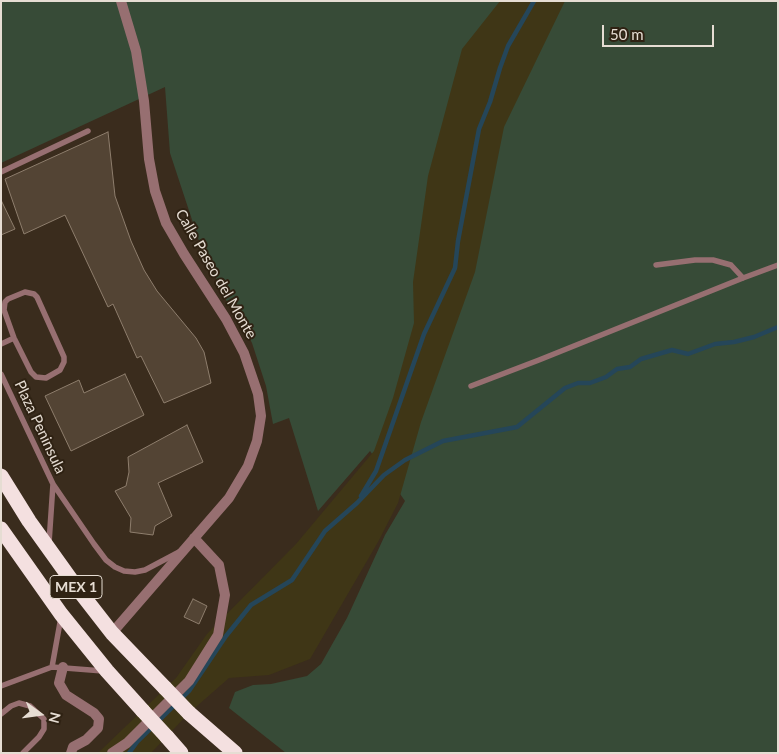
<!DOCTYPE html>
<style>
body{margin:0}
#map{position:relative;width:779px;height:754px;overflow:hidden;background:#3a2c1d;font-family:Lato,sans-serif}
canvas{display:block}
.frame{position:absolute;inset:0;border:2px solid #e6ddd3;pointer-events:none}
.north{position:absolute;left:15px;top:689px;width:50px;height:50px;-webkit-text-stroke:4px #2f2213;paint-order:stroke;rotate:104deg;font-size:14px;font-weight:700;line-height:20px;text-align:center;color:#e6ddd3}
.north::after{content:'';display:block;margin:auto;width:18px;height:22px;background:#e6ddd3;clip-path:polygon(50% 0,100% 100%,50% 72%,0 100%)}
.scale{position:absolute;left:602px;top:25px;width:112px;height:22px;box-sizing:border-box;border:2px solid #e6ddd3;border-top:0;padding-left:6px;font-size:15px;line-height:18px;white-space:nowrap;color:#e6ddd3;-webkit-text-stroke:4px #2f2213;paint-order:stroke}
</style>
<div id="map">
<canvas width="779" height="754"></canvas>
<div class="frame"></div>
<div class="north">N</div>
<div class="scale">50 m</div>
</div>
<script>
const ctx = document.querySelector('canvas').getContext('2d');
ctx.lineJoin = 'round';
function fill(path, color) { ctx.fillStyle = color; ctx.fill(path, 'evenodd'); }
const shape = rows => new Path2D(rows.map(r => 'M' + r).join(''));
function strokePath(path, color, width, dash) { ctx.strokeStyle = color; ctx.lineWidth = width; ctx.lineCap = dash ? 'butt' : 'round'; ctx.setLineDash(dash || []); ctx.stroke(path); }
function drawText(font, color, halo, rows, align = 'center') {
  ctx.font = font + ' Lato,sans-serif'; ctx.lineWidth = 4; ctx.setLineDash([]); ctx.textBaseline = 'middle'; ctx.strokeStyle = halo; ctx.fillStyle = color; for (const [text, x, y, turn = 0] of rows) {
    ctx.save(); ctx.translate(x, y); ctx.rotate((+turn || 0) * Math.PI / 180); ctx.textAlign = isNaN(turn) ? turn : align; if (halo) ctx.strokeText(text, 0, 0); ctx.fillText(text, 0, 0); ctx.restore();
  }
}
fill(shape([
 [1,1,778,1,778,753,286,753,229,708,235,692,253,685,271,684,307,676,321,664,347,618,385,535,405,501,370,451,318,511,289,418,273,424,266,386,252,343,243,325,227,302,199,241,170,153,165,87,1,163]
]), '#374b37');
fill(shape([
 [500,1,565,1,504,127,475,272,421,422,398,503,378,542,310,659,269,675,229,678,189,713,151,753,98,753,176,678,207,634,296,544,374,451,393,398,414,323,413,282,428,176,462,49]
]), '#3f3616');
strokePath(shape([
 [361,496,376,471,424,334,455,268,458,241,479,129,490,102,500,68,508,46,534,1],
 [129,753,137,742,189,691,226,636,251,605,292,580,325,531,357,503,384,475,405,460,443,441,517,427,565,388,578,383,590,383,606,377,617,369,630,367,641,359,672,350,688,354,715,344,734,342,754,337,778,327]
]), '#254659', 4.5);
const building = shape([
 [108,132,115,196,131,241,144,270,157,291,196,338,204,352,211,383,164,403,141,356,137,358,113,304,108,307,65,215,24,234,5,179,108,132],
 [1,200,15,229,1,235,1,200],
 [125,374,144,415,71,451,45,396,79,380,84,393,125,374],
 [187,425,203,462,158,483,172,516,155,526,153,535,130,532,131,518,115,491,126,486,129,472,128,457,187,425],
 [193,599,207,606,199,624,184,617,193,599]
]);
fill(building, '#534434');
strokePath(building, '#8e7e6d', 1);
strokePath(shape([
 [1,172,88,131],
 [656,265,695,260,713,260,731,265,743,278],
 [25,292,34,294,37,297,64,357,64,362,60,370,46,378,36,377,31,372,14,338,4,310,5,302,8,299,25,292],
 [1,344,14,338],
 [1,374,53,484,49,543],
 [471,386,539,360,743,278,778,265],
 [53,484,94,544,106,560,115,567,124,571,135,572,145,570,179,552],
 [52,667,61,617],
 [1,686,52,667,103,671],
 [1,714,11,706,19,703,30,706,44,719,44,729,39,737,23,753]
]), '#976f71', 5.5);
strokePath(shape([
 [112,633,229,498,248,466,257,441,261,416,258,394,244,353,226,319,184,254,166,223,155,191,149,159,144,101,136,51,121,1],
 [63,667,59,683,66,695,94,713,99,719,98,728,86,740,73,747,71,753],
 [112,753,127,743,189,681,218,635,225,595,219,565,194,538]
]), '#976f71', 10);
strokePath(shape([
 [1,476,29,521,77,588,112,633,165,688],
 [1,529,61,614,107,671,143,711],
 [189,713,235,753],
 [167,737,181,753]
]), '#f4e0e0', 15);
strokePath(shape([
 [165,688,189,713],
 [143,711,167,737]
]), '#f4e0e0', 15);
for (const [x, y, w] of [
 [76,587,52]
]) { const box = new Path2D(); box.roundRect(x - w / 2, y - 11.5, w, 23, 4); ctx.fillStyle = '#2f2213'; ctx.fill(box); strokePath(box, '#e6ddd3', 1); }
drawText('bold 14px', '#e6ddd3', null, [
 ["MEX 1",76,587]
]);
drawText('15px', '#e6ddd3', '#2f2213', [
 ["Calle Paseo del Monte",216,274,60],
 ["Plaza Peninsula",40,427,65]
]);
</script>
